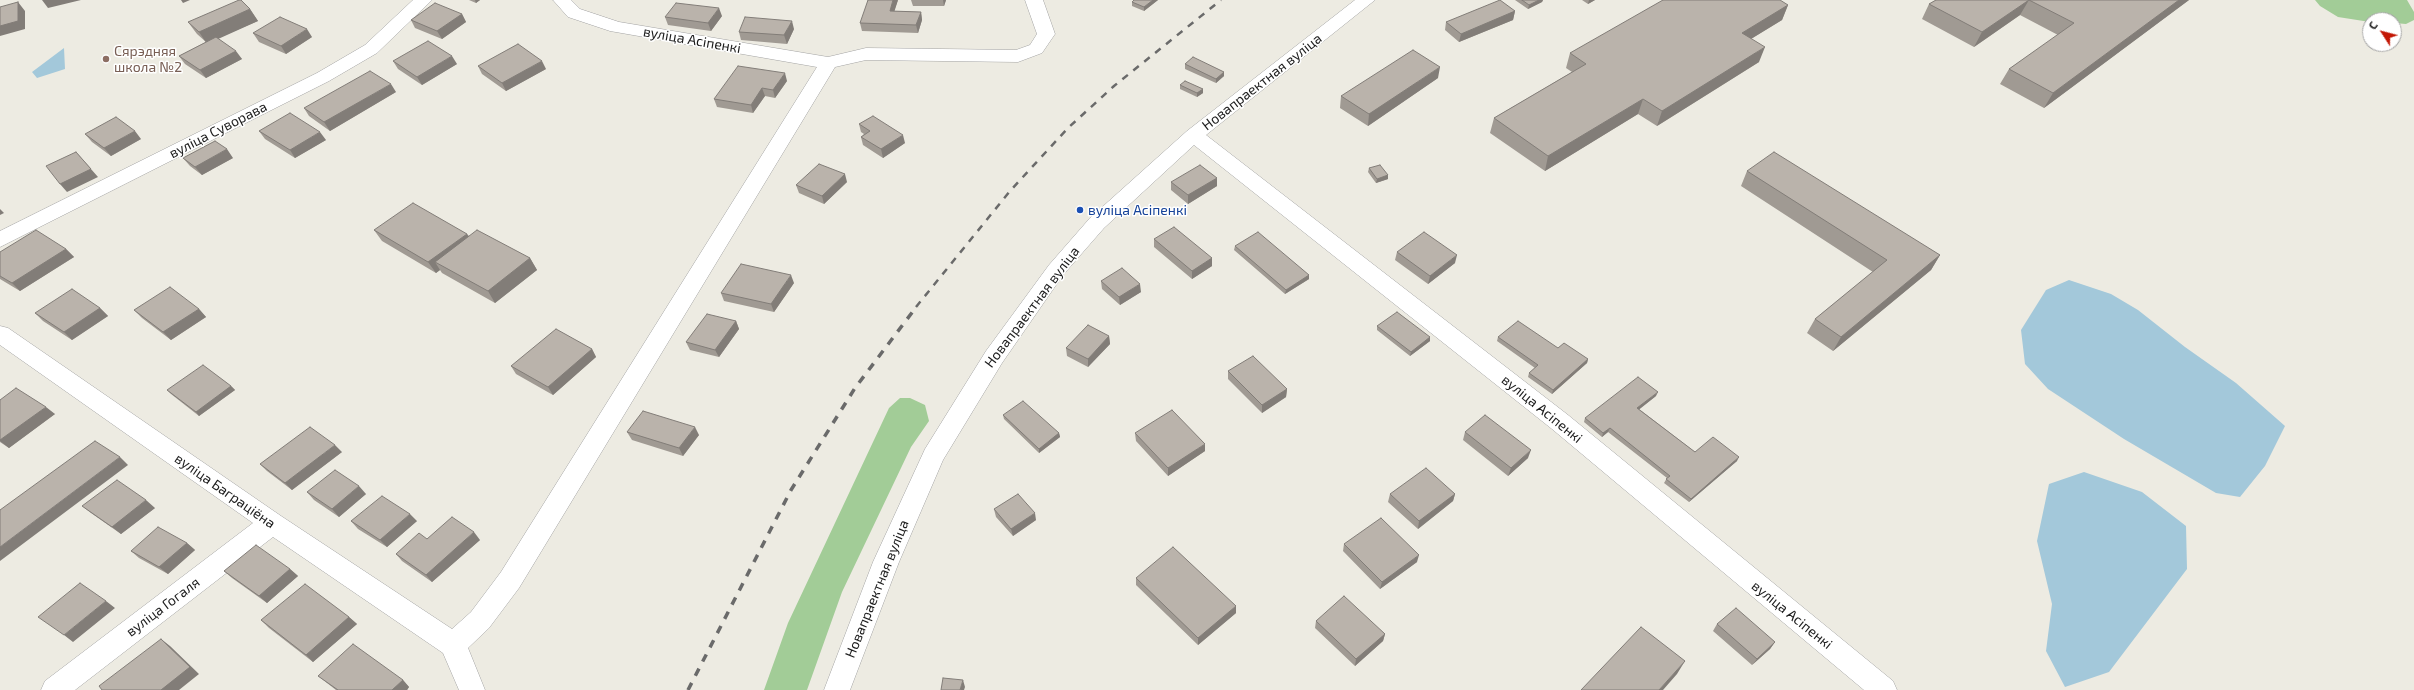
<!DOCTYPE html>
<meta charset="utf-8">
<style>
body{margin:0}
#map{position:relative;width:2414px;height:690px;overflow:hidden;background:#edebe2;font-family:"Exo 2",sans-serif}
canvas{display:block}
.north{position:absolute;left:2362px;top:12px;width:40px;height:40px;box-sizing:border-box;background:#fff;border:1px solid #a4a4a4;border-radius:50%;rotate:306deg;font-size:11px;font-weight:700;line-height:16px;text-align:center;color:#1c1c1c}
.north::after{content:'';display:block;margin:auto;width:14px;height:18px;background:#c31705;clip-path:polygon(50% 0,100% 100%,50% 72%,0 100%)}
</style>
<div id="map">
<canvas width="2414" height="690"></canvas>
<div class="north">С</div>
</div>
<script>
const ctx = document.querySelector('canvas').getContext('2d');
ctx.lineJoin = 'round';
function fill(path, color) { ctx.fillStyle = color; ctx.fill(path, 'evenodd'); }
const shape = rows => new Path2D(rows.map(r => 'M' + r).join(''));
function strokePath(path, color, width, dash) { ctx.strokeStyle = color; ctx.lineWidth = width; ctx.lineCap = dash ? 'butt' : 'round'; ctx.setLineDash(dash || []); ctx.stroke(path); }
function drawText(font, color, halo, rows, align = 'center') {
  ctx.font = font + ' "Exo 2",sans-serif'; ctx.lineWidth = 3; ctx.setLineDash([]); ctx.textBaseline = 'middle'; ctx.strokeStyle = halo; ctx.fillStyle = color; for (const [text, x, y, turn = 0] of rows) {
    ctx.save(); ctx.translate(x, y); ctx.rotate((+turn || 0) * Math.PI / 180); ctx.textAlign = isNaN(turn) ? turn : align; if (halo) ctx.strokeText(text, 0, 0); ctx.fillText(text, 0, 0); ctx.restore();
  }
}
fill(shape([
 [2315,0,2407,0,2414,12,2414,20,2406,24,2394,23,2394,20,2370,20,2370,22,2338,17,2320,6],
 [900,398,910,398,925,405,929,421,911,447,842,592,807,690,764,690,788,623,889,408]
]), '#a2cc97');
fill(shape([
 [64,48,65,69,37,78,32,72],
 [2069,280,2111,294,2138,310,2185,347,2236,383,2285,426,2265,466,2240,497,2216,493,2124,439,2048,389,2025,364,2021,330,2046,290],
 [2084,472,2142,492,2186,526,2187,569,2109,672,2065,687,2046,651,2052,604,2037,541,2049,484]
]), '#a3c8da');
const minor = shape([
 [413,0,432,0,377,53,329,81,0,247,0,231,317,73,365,45,413,0],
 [553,0,571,0,580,9,619,22,828,57,866,48,1016,50,1030,45,1037,34,1025,0,1043,0,1055,34,1042,53,1018,62,866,60,835,67,519,588,489,628,468,648,485,690,459,690,443,653,273,537,75,690,41,690,45,681,253,523,0,345,0,326,8,328,281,516,452,629,471,612,501,572,817,67,610,31,568,17,553,0],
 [1355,0,1375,0,1206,135,1568,415,1893,681,1897,690,1864,690,1552,429,1194,145,1104,228,1063,275,1002,363,943,460,899,562,850,690,824,690,873,562,925,449,986,351,1049,265,1090,218,1187,131,1355,0]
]);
strokePath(minor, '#a3a3a3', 1);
fill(minor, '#fff');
strokePath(shape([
 [916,307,1010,191,1068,128,1114,86,1221,0]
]), '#6a6a6a', 2.5, [7, 7]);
strokePath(shape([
 [688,690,791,490,855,388,917,306]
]), '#6a6a6a', 3.5, [8, 8]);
fill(shape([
 [469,0,480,0,476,3],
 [898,0,894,11,921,12,922,20,918,33,862,31,860,23],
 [911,0,946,0,944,6,913,6],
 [1158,0,1144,11,1132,6,1132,2],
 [1515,0,1543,0,1542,2,1528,9],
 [1582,0,1595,0,1588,4],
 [1936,0,2189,0,2044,108,2000,84,2009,69,2058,35,2020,15,1974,47,1922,19,1929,4],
 [1788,5,1782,20,1751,39,1759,62,1657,126,1638,114,1545,171,1490,133,1494,118,1572,72,1566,68,1570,53],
 [250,9,258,21,218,38,242,59,206,78,185,64,179,56,206,42,197,34,188,22],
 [1515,11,1513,20,1459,42,1445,30,1446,22],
 [462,14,466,22,442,39,415,28,411,20],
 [722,16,711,31,668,25,665,17],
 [794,29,787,44,741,40,739,32],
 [253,33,312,37,286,54,259,42],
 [393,61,457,64,422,85,398,69],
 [1185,64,1224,72,1224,76,1216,83,1185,69],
 [478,66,546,69,506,91,482,74],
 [1438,78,1368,126,1340,108,1341,96],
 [787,81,775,98,765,96,753,113,717,107,714,99],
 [1180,85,1203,89,1203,93,1197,97,1180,89],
 [396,92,330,131,309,116,304,108],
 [859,124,905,143,883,158,863,145,861,137,864,134,861,132],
 [259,131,326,140,295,158,265,139],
 [85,134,141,139,111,156,92,142],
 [183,158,233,158,202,175,190,166],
 [1369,168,1388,175,1388,179,1376,183,1368,172],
 [1747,171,1940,255,1931,270,1833,351,1807,333,1815,319,1873,272,1741,186],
 [1217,178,1217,186,1188,204,1171,190,1171,182],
 [847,182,824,204,799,193,796,185],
 [374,230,467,234,469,236,530,258,537,270,495,303,442,273,440,270,436,273,382,241],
 [1154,239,1212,258,1212,266,1192,279,1154,247],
 [1235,246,1309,275,1309,279,1285,294,1234,250],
 [66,249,74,257,20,291,0,279,0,252],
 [1397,252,1455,263,1428,284,1395,260],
 [1101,281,1141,292,1120,305,1102,289],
 [794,283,774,312,724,301,721,293],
 [100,308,108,316,72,340,43,321,35,313],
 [199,309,206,317,171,340,142,318,134,310],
 [736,321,739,329,719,357,690,350,686,342],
 [1377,326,1430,337,1430,341,1410,356,1377,330],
 [1109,336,1110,344,1088,367,1067,356,1066,348],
 [1498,337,1558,348,1588,359,1587,363,1552,394,1528,377,1529,373,1535,368,1497,341],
 [592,349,596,357,553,395,516,374,511,366],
 [1228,371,1287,389,1286,397,1262,413,1228,379],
 [231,386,235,390,199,416,171,394,167,390],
 [1656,396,1639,409,1695,452,1737,461,1689,502,1664,483,1667,478,1608,432,1602,437,1584,422,1585,418],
 [0,400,55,414,9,448,0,442],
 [1003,415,1059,433,1060,437,1039,453,1004,419],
 [627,432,699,435,683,456,632,440],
 [1465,432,1528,458,1508,476,1463,440],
 [1135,433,1205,451,1168,476,1136,441],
 [342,452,292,490,267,471,260,464],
 [307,492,366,494,339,517,314,500],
 [1390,494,1455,494,1453,501,1418,529,1388,502],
 [82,506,155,508,121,534,91,513],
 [994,509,1036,520,1013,536,996,517],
 [351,521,417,521,387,547,358,529],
 [427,539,480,540,432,582,402,561,396,554],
 [187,543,195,550,168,574,139,558,131,551],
 [1344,544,1417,562,1380,589,1343,551],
 [290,569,298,576,267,603,232,578,224,571],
 [1136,578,1236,613,1198,645,1136,585],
 [349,617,357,624,313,662,269,628,261,620],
 [1316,621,1385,634,1383,641,1355,666,1315,628],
 [1717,624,1775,642,1770,649,1752,665,1713,631],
 [318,676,403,680,409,687,407,690,336,690]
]), '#a09a93');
fill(shape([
 [42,0,81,0,48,8],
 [181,0,190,0,183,3],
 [475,0,480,0,476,3],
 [893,0,898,0,892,19,890,11],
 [943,0,946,0,944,6],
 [1153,0,1158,0,1144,11,1144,7],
 [1539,0,1543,0,1542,2,1528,9,1529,5],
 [1589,0,1595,0,1588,4],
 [2029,0,2020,15,1974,47,1982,32],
 [2179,0,2189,0,2044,108,2053,93],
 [18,2,25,11,25,29,0,36,0,26],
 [1788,5,1782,20,1736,48,1742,33],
 [719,8,722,16,711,31,708,23],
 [250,9,258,21,207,44,199,32],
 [1515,11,1513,20,1459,42,1461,34],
 [921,12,922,20,918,33,916,25],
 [462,14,466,22,442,39,437,31],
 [792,21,794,29,787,44,784,35],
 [307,29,312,37,286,54,281,46],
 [1765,47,1759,62,1657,126,1662,111],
 [236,51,242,59,206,78,200,70],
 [452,56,457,64,422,85,417,77],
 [542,61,546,69,506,91,502,83],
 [1440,67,1438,78,1368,126,1369,114],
 [1224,72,1224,76,1216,83,1216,79],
 [785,73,787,81,775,98,773,90],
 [391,84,396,92,330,131,324,122],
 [762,88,765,96,753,113,751,105],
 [1203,89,1203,93,1197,97,1197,93],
 [1643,99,1638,114,1545,171,1548,156],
 [135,131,141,139,111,156,104,148],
 [320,132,326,140,295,158,290,150],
 [903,135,905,143,883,158,881,149],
 [227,149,233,158,202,175,195,167],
 [76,152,98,177,67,192,60,184],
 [845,174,847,182,824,204,822,196],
 [1388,175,1388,179,1376,183,1377,179],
 [1217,178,1217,186,1188,204,1188,195],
 [0,209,4,213,0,215],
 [467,234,474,245,435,262,440,270,436,273,428,262],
 [66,249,74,257,20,291,12,283],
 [1457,255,1455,263,1428,284,1430,276],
 [1940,255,1931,270,1833,351,1841,337],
 [530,258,537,270,495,303,488,291],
 [1212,258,1212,266,1192,279,1192,271],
 [791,275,794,283,774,312,771,304],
 [1309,275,1309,279,1285,294,1286,290],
 [1140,284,1141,292,1120,305,1119,297],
 [100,308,108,316,72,340,64,332],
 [199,309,206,317,171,340,163,332],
 [736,321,739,329,719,357,715,350],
 [1109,336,1110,344,1088,367,1088,359],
 [1430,337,1430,341,1410,356,1411,352],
 [592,349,596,357,553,395,548,387],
 [1588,359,1587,363,1552,394,1553,390],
 [231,386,235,390,199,416,196,412],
 [1287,389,1286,397,1262,413,1262,405],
 [1658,392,1656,396,1636,412,1637,408],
 [46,407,55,414,9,448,0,441,0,440],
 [695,427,699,435,683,456,679,448],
 [1610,428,1608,432,1602,437,1603,433],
 [1059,433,1060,437,1039,453,1039,449],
 [1205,444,1205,451,1168,476,1168,468],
 [335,445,342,452,292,490,285,483],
 [1531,450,1528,458,1508,476,1511,468],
 [120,457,128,465,0,561,0,547],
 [1739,457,1737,461,1689,502,1691,499],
 [359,486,366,494,339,517,332,509],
 [1455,494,1453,501,1418,529,1419,521],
 [146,500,155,508,121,534,112,527],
 [1035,513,1036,520,1013,536,1011,529],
 [410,514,417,521,387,547,380,540],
 [474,532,480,540,432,582,426,575],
 [187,543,195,550,168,574,159,567],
 [1419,555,1417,562,1380,589,1382,582],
 [290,569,298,576,267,603,259,596],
 [106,601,115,608,73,642,64,635],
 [1236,606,1236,613,1198,645,1198,638],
 [349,617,357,624,313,662,306,655],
 [1385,634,1383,641,1355,666,1356,659],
 [161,639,170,646,199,674,179,690,161,690],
 [1775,642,1770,649,1752,665,1757,659],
 [1685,661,1677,674,1663,690,1659,690],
 [403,680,409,687,407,690,392,690],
 [963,680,965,687,964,690,960,690]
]), '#827d78');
const building = shape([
 [239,0,241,0,250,9,199,32,188,22,239,0],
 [868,0,893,0,890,11,921,12,916,25,860,23,868,0],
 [1134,0,1153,0,1144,7,1132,2,1134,0],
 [1500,0,1515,11,1461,34,1446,22,1500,0],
 [1522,0,1539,0,1529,5,1522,0],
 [1663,0,1780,0,1788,5,1742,33,1765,47,1662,111,1643,99,1548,156,1494,118,1586,64,1570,53,1663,0],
 [1936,0,2179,0,2053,93,2009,69,2074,23,2029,0,1982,32,1929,4,1936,0],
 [18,2,18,21,0,26,0,7,18,2],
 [435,3,462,14,437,31,411,20,435,3],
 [676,3,719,8,708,23,665,17,676,3],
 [280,17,307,29,281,46,253,33,280,17],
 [745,17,792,21,784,35,739,32,745,17],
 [216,37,236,51,200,70,179,56,216,37],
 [428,41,452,56,417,77,393,61,428,41],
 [518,44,542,61,502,83,478,66,518,44],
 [1413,50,1440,67,1369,114,1341,96,1413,50],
 [1193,57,1224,72,1216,79,1185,64,1193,57],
 [738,66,785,73,773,90,762,88,751,105,714,99,738,66],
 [370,71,391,84,324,122,304,108,370,71],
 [1185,81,1203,89,1197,93,1180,85,1185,81],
 [290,113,320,132,290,150,259,131,290,113],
 [873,116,903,135,881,149,861,137,870,131,859,124,873,116],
 [116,117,135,131,104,148,85,134,116,117],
 [215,141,227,149,195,167,183,158,215,141],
 [76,152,91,169,60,184,46,166,76,152],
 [1774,152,1940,255,1841,337,1815,319,1887,260,1747,171,1774,152],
 [819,164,845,174,822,196,796,185,819,164],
 [1200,165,1217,178,1188,195,1171,182,1200,165],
 [1380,165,1388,175,1377,179,1369,168,1380,165],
 [413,203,467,234,428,262,374,230,413,203],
 [1174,227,1212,258,1192,271,1154,239,1174,227],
 [36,230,66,249,12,283,0,276,0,252,36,230],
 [477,230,530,258,488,291,435,262,477,230],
 [1258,232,1309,275,1286,290,1235,246,1258,232],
 [1424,232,1457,255,1430,276,1397,252,1424,232],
 [741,264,791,275,771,304,721,293,741,264],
 [1122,268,1140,284,1119,297,1101,281,1122,268],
 [170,287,199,309,163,332,134,310,170,287],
 [72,289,100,308,64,332,35,313,72,289],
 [1397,312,1430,337,1411,352,1377,326,1397,312],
 [707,314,736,321,715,350,686,342,707,314],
 [1518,321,1558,348,1564,343,1588,359,1553,390,1529,373,1538,365,1498,337,1518,321],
 [1088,325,1109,336,1088,359,1066,348,1088,325],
 [556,329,592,349,548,387,511,366,556,329],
 [1253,356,1287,389,1262,405,1228,371,1253,356],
 [203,365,231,386,196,412,167,390,203,365],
 [1638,377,1658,392,1637,408,1695,452,1713,437,1739,457,1691,499,1666,479,1670,476,1610,428,1603,433,1585,418,1638,377],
 [16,388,46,407,0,440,0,400,16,388],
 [1023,401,1059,433,1039,449,1003,415,1023,401],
 [1172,410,1205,444,1168,468,1135,433,1172,410],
 [643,411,695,427,679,448,627,432,643,411],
 [1485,415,1531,450,1511,468,1465,432,1485,415],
 [310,427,335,445,285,483,260,464,310,427],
 [95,441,120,457,0,547,0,510,95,441],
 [1426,468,1455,494,1419,521,1390,494,1426,468],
 [335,470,359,486,332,509,307,492,335,470],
 [117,480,146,500,112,527,82,506,117,480],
 [1018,494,1035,513,1011,529,994,509,1018,494],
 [382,496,410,514,380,540,351,521,382,496],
 [452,517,474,532,426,575,396,554,419,533,427,539,452,517],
 [1381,518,1419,555,1382,582,1344,544,1381,518],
 [158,527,187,543,159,567,131,551,158,527],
 [256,545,290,569,259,596,224,571,256,545],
 [1173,547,1236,606,1198,638,1136,578,1173,547],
 [80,583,106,601,64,635,38,617,80,583],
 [305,584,349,617,306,655,261,620,305,584],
 [1344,596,1385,634,1356,659,1316,621,1344,596],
 [1736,608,1775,642,1757,659,1717,624,1736,608],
 [1641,627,1685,661,1659,690,1581,690,1641,627],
 [161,639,190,667,161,690,102,690,99,686,161,639],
 [353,644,403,680,392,690,338,690,318,676,353,644],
 [943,678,963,680,960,690,941,690,943,678]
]);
fill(building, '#bab3ab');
strokePath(building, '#827d78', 1);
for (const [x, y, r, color] of [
 [106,59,4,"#8d6e63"],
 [1080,210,4,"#1a4fb4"]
]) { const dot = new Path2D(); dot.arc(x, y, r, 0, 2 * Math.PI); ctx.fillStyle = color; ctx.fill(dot); strokePath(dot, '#fff', 1.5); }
drawText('14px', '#1c1c1c', '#fff', [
 ["вуліца Асіпенкі",692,40,10],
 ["Новапраектная вуліца",1262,82,-38],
 ["вуліца Суворава",218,130,-27],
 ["Новапраектная вуліца",1032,307,-53],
 ["вуліца Асіпенкі",1542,409,39],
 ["вуліца Баграціёна",225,491,35],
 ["Новапраектная вуліца",877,589,-68],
 ["вуліца Гогаля",163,607,-37],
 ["вуліца Асіпенкі",1792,615,39]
]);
drawText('14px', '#785e54', '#fff', [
 ["Сярэдняя",114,51],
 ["школа №2",114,67]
], 'left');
drawText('14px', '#164399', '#fff', [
 ["вуліца Асіпенкі",1088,210]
], 'left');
</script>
